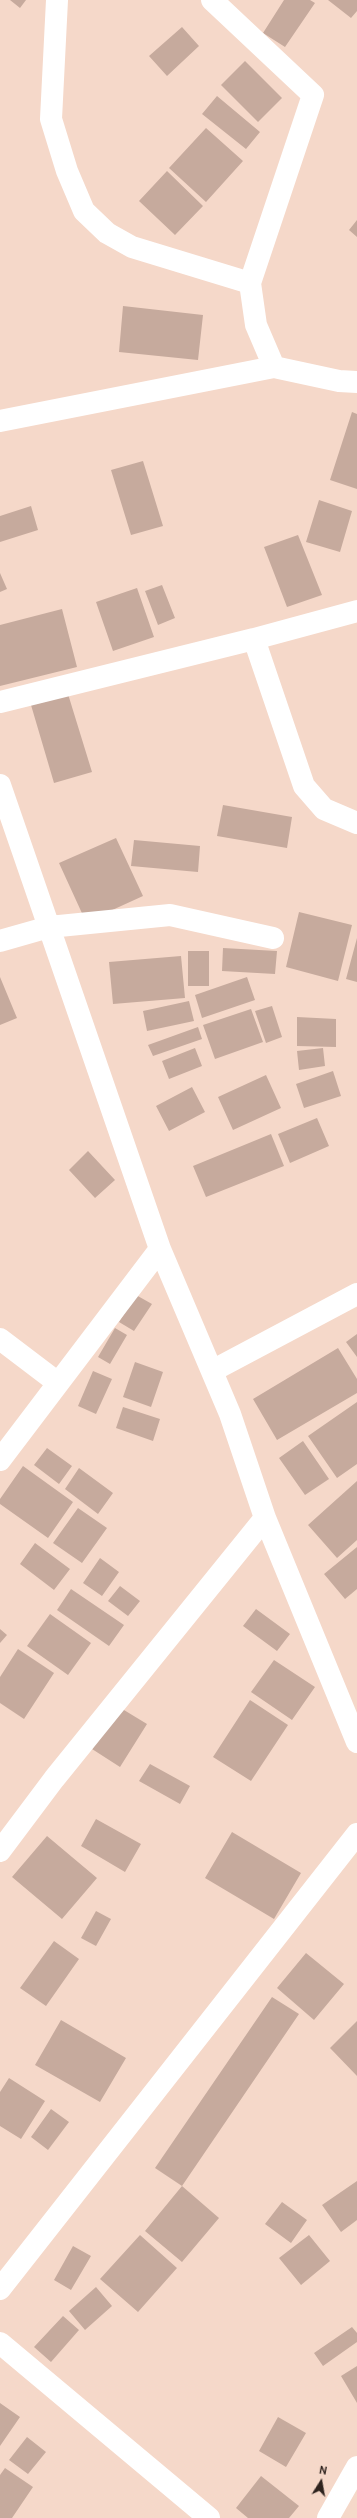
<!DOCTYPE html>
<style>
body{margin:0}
#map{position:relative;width:357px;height:2518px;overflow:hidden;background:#f5d8c9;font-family:Cabin,sans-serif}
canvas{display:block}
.north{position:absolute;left:301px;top:2462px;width:40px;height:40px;-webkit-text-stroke:3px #f5d8c9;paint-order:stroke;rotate:11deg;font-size:11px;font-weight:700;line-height:16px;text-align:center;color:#2e231e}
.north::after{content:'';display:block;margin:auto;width:14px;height:18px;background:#2e231e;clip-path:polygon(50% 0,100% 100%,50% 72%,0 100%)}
</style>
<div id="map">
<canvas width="357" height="2518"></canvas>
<div class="north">N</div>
</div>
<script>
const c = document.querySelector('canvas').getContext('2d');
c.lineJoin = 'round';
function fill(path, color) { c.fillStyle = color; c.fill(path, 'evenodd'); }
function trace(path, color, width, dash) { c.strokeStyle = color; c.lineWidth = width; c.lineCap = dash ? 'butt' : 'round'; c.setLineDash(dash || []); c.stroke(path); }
fill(new Path2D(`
 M 10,0 L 26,0 L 20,8 Z
 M 284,0 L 310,0 L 315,3 L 285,47 L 263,33 Z
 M 328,0 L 357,0 L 357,11 L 351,18 Z
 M 182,27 L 199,46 L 167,76 L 149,56 Z
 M 245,61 L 282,98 L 258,122 L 221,85 Z
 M 217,96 L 260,132 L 246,149 L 202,114 Z
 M 206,128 L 243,161 L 206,202 L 169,168 Z
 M 167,171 L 203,206 L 175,235 L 139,201 Z
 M 357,220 L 357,237 L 349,230 Z
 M 123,306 L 203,315 L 198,360 L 119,352 Z
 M 352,412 L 357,414 L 357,489 L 330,480 Z
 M 143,461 L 163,526 L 131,535 L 111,470 Z
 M 319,500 L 352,511 L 340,552 L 306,542 Z
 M 31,506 L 38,530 L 0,542 L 0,516 Z
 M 298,535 L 322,595 L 287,607 L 264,547 Z
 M 0,573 L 7,589 L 0,592 Z
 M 162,585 L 175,618 L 158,625 L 145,591 Z
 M 137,588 L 154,637 L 113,651 L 96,602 Z
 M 62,609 L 77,667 L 0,686 L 0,625 Z
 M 68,694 L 92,772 L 54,783 L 31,705 Z
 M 223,805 L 292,817 L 287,848 L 217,836 Z
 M 116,838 L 143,896 L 86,922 L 59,863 Z
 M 134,840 L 200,846 L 198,872 L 131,866 Z
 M 299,912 L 352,925 L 338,981 L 286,967 Z
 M 357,938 L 357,982 L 346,979 Z
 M 223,948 L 277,951 L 275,974 L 222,971 Z
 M 188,951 L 209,951 L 209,986 L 188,986 Z
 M 181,956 L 185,998 L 113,1004 L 109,962 Z
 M 0,977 L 17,1018 L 0,1025 Z
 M 247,977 L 255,1000 L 202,1018 L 195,995 Z
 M 189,1001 L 194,1021 L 147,1031 L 143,1011 Z
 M 272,1006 L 282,1037 L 266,1043 L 255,1011 Z
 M 251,1009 L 263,1042 L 215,1059 L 203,1025 Z
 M 297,1017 L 336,1019 L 336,1047 L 297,1046 Z
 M 198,1027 L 202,1039 L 153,1056 L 148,1045 Z
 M 195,1048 L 202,1066 L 169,1079 L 162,1061 Z
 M 323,1048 L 325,1066 L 299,1070 L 297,1051 Z
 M 333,1071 L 341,1096 L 304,1108 L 296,1084 Z
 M 266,1075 L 281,1108 L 233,1130 L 218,1097 Z
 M 192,1087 L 205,1112 L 169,1131 L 156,1106 Z
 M 317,1118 L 329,1146 L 290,1163 L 278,1134 Z
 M 271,1134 L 284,1166 L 206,1197 L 193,1166 Z
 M 88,1151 L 115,1180 L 95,1198 L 69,1170 Z
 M 136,1295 L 152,1304 L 134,1331 L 119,1322 Z
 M 115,1328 L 127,1335 L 110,1364 L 98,1357 Z
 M 357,1334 L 357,1357 L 346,1342 Z
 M 338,1348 L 357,1379 L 357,1393 L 277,1440 L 253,1399 Z
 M 135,1362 L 163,1372 L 151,1407 L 123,1397 Z
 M 93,1371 L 112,1379 L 96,1414 L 78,1406 Z
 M 357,1402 L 357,1464 L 337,1478 L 308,1436 Z
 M 123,1407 L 160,1419 L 153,1441 L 116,1428 Z
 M 303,1441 L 329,1479 L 305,1495 L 279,1458 Z
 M 47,1448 L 72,1466 L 59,1484 L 34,1465 Z
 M 23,1466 L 73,1502 L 48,1538 L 0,1504 L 0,1499 Z
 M 79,1468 L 113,1493 L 98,1514 L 65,1489 Z
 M 357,1481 L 357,1540 L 337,1558 L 308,1525 Z
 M 78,1508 L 107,1528 L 82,1563 L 53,1543 Z
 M 35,1543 L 70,1569 L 54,1590 L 20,1564 Z
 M 357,1547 L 357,1589 L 345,1599 L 324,1574 Z
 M 100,1558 L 119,1572 L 102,1596 L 83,1583 Z
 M 120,1586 L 140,1601 L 128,1616 L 108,1601 Z
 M 71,1589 L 124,1625 L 109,1646 L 57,1610 Z
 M 256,1609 L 290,1634 L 277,1651 L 243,1626 Z
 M 50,1614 L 91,1643 L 68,1675 L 27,1646 Z
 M 0,1629 L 7,1635 L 0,1643 Z
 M 18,1649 L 54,1673 L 24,1719 L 0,1703 L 0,1677 Z
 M 274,1660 L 315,1687 L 292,1720 L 251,1692 Z
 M 250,1700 L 288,1725 L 251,1781 L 213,1757 Z
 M 119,1707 L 147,1724 L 120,1767 L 92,1749 Z
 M 150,1764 L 190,1786 L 180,1804 L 139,1781 Z
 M 96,1819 L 141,1844 L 125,1872 L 81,1846 Z
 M 232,1832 L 301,1873 L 274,1919 L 205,1878 Z
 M 47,1836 L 97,1878 L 62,1919 L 12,1877 Z
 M 96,1911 L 111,1919 L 96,1946 L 81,1938 Z
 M 54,1941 L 79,1959 L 46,2006 L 20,1988 Z
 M 306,1953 L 344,1984 L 314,2020 L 277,1988 Z
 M 272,1997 L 299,2014 L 182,2186 L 155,2168 Z
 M 61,2020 L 126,2058 L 100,2102 L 35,2065 Z
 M 357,2021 L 357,2076 L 330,2048 Z
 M 9,2078 L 45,2101 L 21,2139 L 0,2126 L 0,2092 Z
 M 51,2109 L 69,2122 L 48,2150 L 31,2137 Z
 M 357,2181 L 357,2220 L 341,2232 L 322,2205 Z
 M 182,2186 L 219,2218 L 182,2262 L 145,2231 Z
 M 282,2202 L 307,2220 L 291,2243 L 265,2224 Z
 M 140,2235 L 177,2268 L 138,2312 L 100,2279 Z
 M 309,2235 L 330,2261 L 301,2285 L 279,2258 Z
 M 73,2246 L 91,2256 L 71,2290 L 54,2280 Z
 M 96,2287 L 112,2306 L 85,2330 L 69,2311 Z
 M 63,2316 L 79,2330 L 51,2362 L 34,2347 Z
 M 352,2327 L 357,2333 L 357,2342 L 323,2366 L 314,2353 Z
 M 357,2366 L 357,2403 L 341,2376 Z
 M 0,2403 L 20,2417 L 0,2446 Z
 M 278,2417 L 306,2433 L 286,2467 L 259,2451 Z
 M 27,2437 L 46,2452 L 28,2474 L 9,2460 Z
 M 5,2468 L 33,2487 L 12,2518 L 0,2518 L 0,2475 Z
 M 261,2476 L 299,2506 L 289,2518 L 248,2518 L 236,2508 Z`), '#c6aa9d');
trace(new Path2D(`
 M 57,0 L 51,119 L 67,171 L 84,211 L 107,233 L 132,247 L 250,283
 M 212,0 L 313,95 L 250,283 L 256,325 L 274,367
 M 0,421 L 274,367 L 339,381 L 357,382
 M 254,639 L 304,786 L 324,809 L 357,823
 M 0,702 L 254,639 L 357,611
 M 0,785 L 160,1249 L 230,1414 L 265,1518 L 357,1742
 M 0,941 L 49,927 L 170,915 L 273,938
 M 0,1339 L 58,1383
 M 212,1371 L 357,1294
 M 0,1460 L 160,1249
 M 0,1851 L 54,1779 L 265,1518
 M 0,2289 L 357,1834
 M 0,2343 L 209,2518
 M 328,2518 L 357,2467`), '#fff', 22);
</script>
